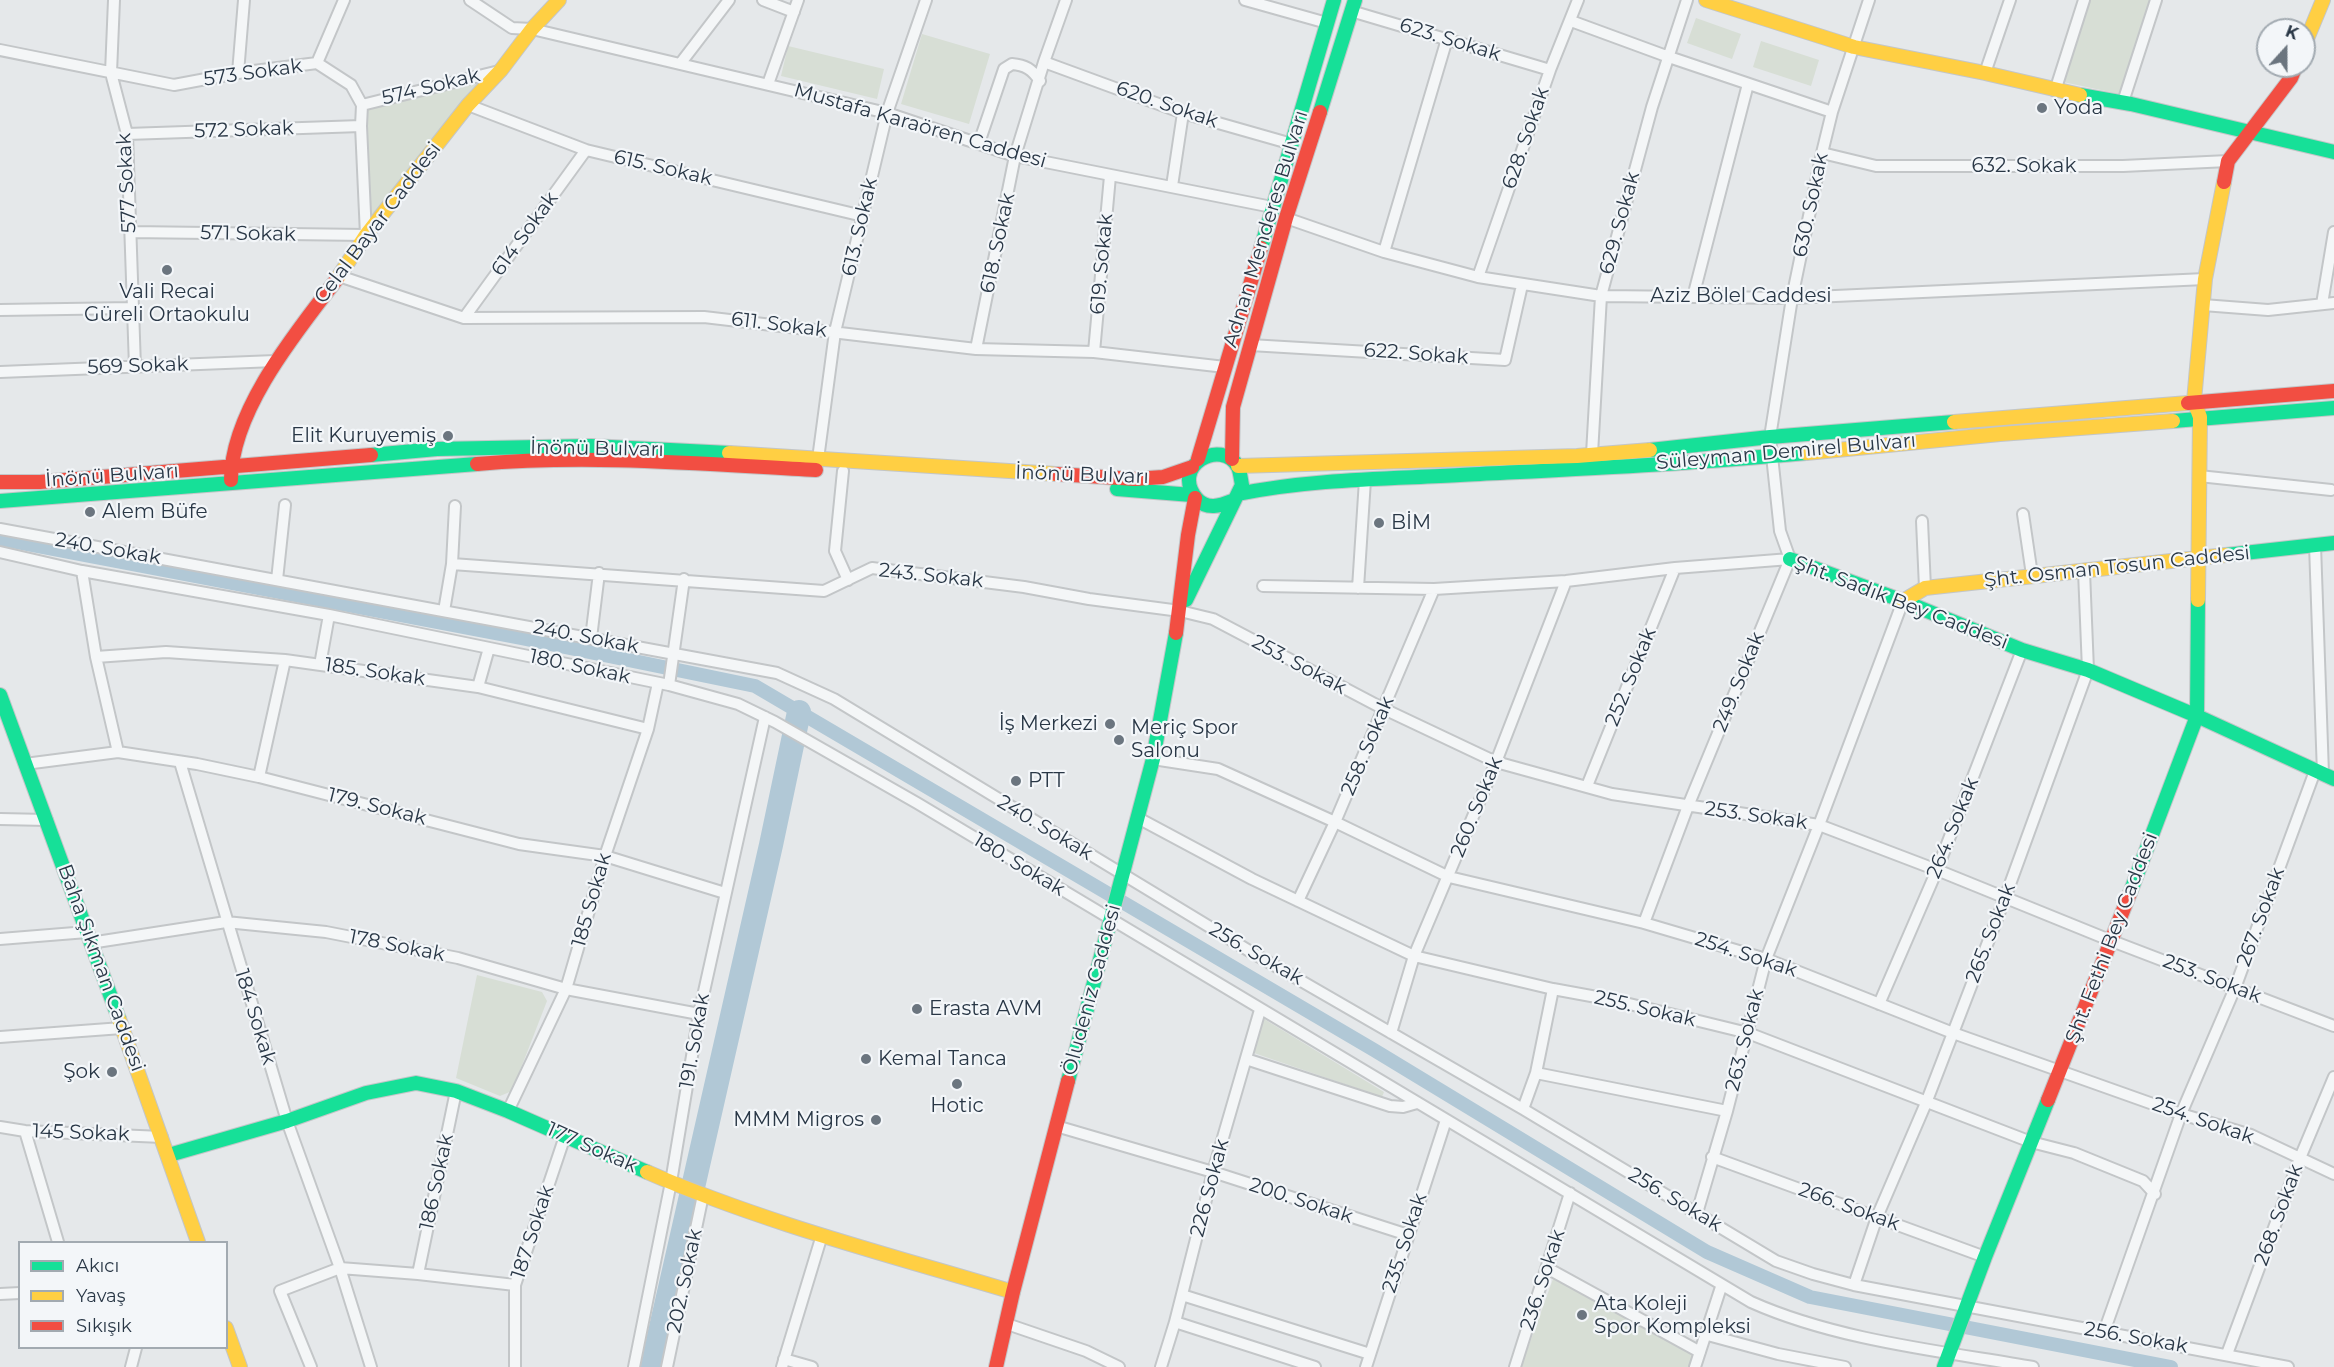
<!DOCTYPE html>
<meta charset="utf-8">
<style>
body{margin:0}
#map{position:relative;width:2334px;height:1367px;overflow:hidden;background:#e5e8ea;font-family:Montserrat,sans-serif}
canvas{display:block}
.legend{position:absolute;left:18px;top:1241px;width:210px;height:108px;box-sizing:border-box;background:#f3f6f9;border:2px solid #a2aab1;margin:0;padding:8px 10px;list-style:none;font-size:18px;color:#293746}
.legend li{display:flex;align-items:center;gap:12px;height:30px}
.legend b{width:30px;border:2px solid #a2aab1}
.north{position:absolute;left:2256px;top:18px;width:60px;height:60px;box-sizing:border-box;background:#f3f6f9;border:2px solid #a2aab1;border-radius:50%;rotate:21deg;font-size:16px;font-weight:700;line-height:24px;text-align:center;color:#293746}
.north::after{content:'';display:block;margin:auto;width:21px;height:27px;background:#6b757f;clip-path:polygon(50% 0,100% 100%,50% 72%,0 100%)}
</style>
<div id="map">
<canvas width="2334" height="1367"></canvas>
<ul class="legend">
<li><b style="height:8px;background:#16e098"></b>Akıcı</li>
<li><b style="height:8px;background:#ffcf43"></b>Yavaş</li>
<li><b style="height:8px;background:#f24e42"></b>Sıkışık</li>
</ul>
<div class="north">K</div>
</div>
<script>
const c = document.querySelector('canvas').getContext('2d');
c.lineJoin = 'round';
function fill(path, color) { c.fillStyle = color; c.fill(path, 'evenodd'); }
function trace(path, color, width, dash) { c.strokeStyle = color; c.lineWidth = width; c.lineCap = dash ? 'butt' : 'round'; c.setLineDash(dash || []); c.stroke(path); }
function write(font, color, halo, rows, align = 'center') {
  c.font = font + ' Montserrat,sans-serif'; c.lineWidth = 4.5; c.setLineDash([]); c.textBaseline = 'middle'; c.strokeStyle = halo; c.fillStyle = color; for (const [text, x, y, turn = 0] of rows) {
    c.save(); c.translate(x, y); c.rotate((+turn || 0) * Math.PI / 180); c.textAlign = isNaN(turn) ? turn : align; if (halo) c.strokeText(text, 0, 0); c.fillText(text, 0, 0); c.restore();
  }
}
fill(new Path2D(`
 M 2090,0 L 2150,0 L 2120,94 L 2063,82 Z
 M 1696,18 L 1741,34 L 1732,59 L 1687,43 Z
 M 922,34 L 990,54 L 969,124 L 901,104 Z
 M 1761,41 L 1819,60 L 1811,86 L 1753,67 Z
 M 788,46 L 884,69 L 877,99 L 781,76 Z
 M 501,70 L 366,235 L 362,105 Z
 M 477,975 L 542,992 L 547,1001 L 512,1091 L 500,1096 L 456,1078 Z
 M 1264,1019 L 1384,1092 L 1382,1097 L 1254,1053 Z
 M 1553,1279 L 1695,1352 L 1691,1367 L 1521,1367 Z`), '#d7ded5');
trace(new Path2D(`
 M 0,539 L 522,638 L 755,686 L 1374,1050 L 1707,1252 L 1810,1297 L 2171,1367`), '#b1c8d6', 14);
trace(new Path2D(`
 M 652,1367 L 771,845 L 799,712`), '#b1c8d6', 24);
const street = new Path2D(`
 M 114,0 L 111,73 L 127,134 L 135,367
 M 470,0 L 512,28 L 532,29 L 887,113 L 1015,156 L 1272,207
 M 763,0 L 794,12
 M 1245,0 L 1327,23
 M 1351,11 L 1550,70
 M 1571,21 L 1669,57 L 1832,112
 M 0,50 L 174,85 L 238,73 L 317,63 L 351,85 L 362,105 L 361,126 L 366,235 L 130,232
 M 1044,62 L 1183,113 L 1292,144
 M 317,63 L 344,0
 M 680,64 L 729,0
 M 238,73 L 244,0
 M 1985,73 L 2010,0
 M 768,84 L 798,0
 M 2055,91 L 2084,0
 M 2123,102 L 2156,0
 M 362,105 L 499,71
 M 468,105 L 586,150 L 863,216
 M 127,134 L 361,126
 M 979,143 L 1004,69 L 1012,64 C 1025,65 1032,69 1040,81
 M 1822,153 L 1876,166 L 2123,166 L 2228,161
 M 1172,186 L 1183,113
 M 1286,218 L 1384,252 L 1478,277 L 1601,296 L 1792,298 L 2205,279
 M 1384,252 L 1447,39
 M 339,276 L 464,318 L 704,317 L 976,349 L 1094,352 L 1225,367
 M 1478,277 L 1550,70 L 1578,0
 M 1693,297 L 1748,84
 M 2322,304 L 2334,232
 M 2203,305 L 2268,310 L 2334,303
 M 0,310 L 132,308
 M 464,318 L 586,150
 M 1250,345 L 1505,360 L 1522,285
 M 976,349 L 1015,156 L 1044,62 L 1066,0
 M 1094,352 L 1110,176
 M 0,372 L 275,361
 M 1592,454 L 1601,296 L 1652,107 L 1687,0
 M 818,459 L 835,332 L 887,113 L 926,0
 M 843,471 L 835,551 L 848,580
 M 2199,476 L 2331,490
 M 2023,514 L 2032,575
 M 1922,521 L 1925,588
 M 0,529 L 777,673 L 834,699 L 1251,952 L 1523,1109 L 1776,1261 L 1813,1274 L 1854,1285 L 2288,1367
 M 2315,545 L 2323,774
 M 0,552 L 82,571 L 329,615 L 669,685 L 738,704 L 775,722 L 917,803 L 1751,1302 C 1836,1340 1940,1351 2033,1367
 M 1790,559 L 1780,531 L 1770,437 L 1792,298 L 1822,153 L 1832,112 L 1869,0
 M 452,564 L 824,591 L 872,568 L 1024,587 L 1089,599 L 1180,611 L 1213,619 L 1384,709 L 1496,762 L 1612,794 L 1819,825 L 1937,870 L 2112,941 L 2334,1026
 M 82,571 L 96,657 L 118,752
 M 277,580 L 285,505
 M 1263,586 L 1434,589 L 1566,581 L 1675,568 L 1790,559
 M 1358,588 L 1365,480
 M 444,611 L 452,564 L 455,506
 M 591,638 L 599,573
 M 96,657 L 166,652 L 285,660 L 478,687 L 648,729
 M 320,665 L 329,615
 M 669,685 L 684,579
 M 478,687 L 489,648
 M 1153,759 L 1218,769 L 1335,822 L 1449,877 L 1644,923 L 1766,959 L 1953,1033 L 2181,1114 L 2251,1135 L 2334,1174
 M 180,762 L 287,1121 L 340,1268 L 371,1367
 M 25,764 L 118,752 L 197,764 L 259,777 L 519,844 L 605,856 L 725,893
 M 259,777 L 285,660
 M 1587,786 L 1675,568
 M 1138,818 L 1252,879 L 1414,956 L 1553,989 L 1613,1000 L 1748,1033 L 2031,1142 L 2074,1153 L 2143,1181 L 2155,1194
 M 0,819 L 47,820
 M 1298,901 L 1335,822 L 1434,589
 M 1644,923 L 1688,806 L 1790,559
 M 0,939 L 87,932
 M 90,943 L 226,922 L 326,932 L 458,958 L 566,989 L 699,1014
 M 1879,1004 L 1937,870 L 2022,650
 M 1391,1033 L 1414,956 L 1496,762 L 1566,581
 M 0,1037 L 122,1028
 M 1246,1059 L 1390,1106 L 1403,1107 L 1417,1103
 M 1536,1073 L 1727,1111
 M 1523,1109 L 1536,1073 L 1553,989
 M 508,1111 L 566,989 L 605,856 L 648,729 L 658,683
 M 1056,1126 L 1213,1172 L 1408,1235
 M 0,1127 L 25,1131 L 162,1137
 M 25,1131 L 58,1242
 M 1712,1157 L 1985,1257
 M 1697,1213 L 1727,1111 L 1766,959 L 1819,825 L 1903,601
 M 1547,1268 L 1700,1352
 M 418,1274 L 456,1091
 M 1854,1285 L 1877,1217 L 1926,1103 L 2005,898 L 2088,670 L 2084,571
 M 0,1294 L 20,1293
 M 1182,1295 L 1370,1354
 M 1175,1322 L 1315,1367
 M 1007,1324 L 1086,1351 L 1119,1367
 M 2104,1332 L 2181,1114 L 2235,988 L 2315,771
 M 1704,1334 L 1778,1354 L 1845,1367
 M 2227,1354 L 2300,1158 L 2334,1077
 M 784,1359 L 812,1367
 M 131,1367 L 136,1348
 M 311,1367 L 280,1291 L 340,1268 L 418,1274 L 515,1285
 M 515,1367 L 515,1285 L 565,1136
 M 634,1367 L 671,1182 L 699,1014 L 765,717
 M 667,1367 L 703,1195
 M 782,1367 L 822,1235
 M 1161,1367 L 1175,1322 L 1213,1172 L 1260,1010
 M 1366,1367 L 1446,1120
 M 1515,1367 L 1570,1193
 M 1695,1367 L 1721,1287`);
const fast = new Path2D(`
 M 2080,95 L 2131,104 L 2334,152
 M 1320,112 L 1355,0
 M 1261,248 L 1334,0
 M 2173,421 L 2334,408
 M 1650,450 L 1770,437 L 1954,422
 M 371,455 L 437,449 L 591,446 L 729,453
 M 1117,489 L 1192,495
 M 1238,494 C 1311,479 1387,479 1460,475 C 1576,469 1691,464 1806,453
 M 0,501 L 477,464
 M 2226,555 L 2334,543
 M 1790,559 L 1903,601 L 2022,650 L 2088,670 L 2197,716 L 2334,779
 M 1186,600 L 1242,485 C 1241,480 1240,471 1238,467 C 1222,437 1169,466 1197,499 C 1207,510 1220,506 1232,501
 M 0,695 L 119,1019
 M 2130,893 L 2197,716 L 2198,600
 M 1068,1081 L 1153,759 L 1176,633
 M 169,1155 L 287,1121 L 366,1093 L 416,1083 L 456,1091 L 508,1111 L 647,1172
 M 1944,1367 L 1985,1257 L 2048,1100`);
const slow = new Path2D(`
 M 1706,0 L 1854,47 L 1985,73 L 2080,95
 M 2304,46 L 2323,0
 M 337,279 L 366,235 L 468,105 L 501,70 L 532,29 L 559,0
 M 1954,422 L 2188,403
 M 729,453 L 1056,474
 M 1806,453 L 2000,434 L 2173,421
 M 1238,466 L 1577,456 L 1650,450
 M 2198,600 L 2200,417 L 2194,401 L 2205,279 L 2224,182
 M 1903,601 L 1925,588 L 2226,555
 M 119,1019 L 198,1242
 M 647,1172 C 764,1223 890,1255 1013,1292
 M 226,1328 L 240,1367`);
const jam = new Path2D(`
 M 2224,182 L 2228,161 L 2291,78 L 2296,66
 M 2188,403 L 2334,391
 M 1198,459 L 1261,248
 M 1232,459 L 1233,407 L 1286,218 L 1320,112
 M 477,464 C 590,454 703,464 816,470
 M 1056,474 L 1135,479 L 1163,477 L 1192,467
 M 231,480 C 231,411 297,331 337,279
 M 0,482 L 40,482 L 371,455
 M 1176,633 L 1188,535 L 1195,498
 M 2048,1100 L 2130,893
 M 996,1367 L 1013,1292 L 1068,1081`);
trace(street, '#c3c6c8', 14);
trace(fast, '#c3c6c8', 16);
trace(slow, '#c3c6c8', 16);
trace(jam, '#c3c6c8', 16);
trace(street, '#f4f6f7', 10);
trace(fast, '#16e098', 14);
trace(slow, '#ffcf43', 14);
trace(jam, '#f24e42', 14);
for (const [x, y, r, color] of [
 [2042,108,6,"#6b757f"],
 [167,270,6,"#6b757f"],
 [448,436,6,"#6b757f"],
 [90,512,6,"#6b757f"],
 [1379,523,6,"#6b757f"],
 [1110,724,6,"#6b757f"],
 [1119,740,6,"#6b757f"],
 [1016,781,6,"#6b757f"],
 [917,1009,6,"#6b757f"],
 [866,1059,6,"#6b757f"],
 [112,1072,6,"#6b757f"],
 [957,1084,6,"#6b757f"],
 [876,1120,6,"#6b757f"],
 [1582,1315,6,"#6b757f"]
]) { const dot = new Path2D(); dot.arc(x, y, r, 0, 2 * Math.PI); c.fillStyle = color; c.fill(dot); trace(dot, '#f3f6f9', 2); }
write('20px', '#293746', '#f3f6f9', [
 ["623. Sokak",1450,40,17],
 ["573 Sokak",253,73,-8],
 ["574 Sokak",431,87,-14],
 ["620. Sokak",1167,105,19],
 ["Mustafa Karaören Caddesi",920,126,16],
 ["572 Sokak",244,130,-2],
 ["628. Sokak",1526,138,-71],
 ["632. Sokak",2024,166],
 ["615. Sokak",663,168,13],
 ["577 Sokak",127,183,-93],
 ["630. Sokak",1811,205,-78],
 ["Celal Bayar Caddesi",378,223,-53],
 ["629. Sokak",1620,223,-75],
 ["613. Sokak",860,227,-77],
 ["Adnan Menderes Bulvarı",1266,229,-73],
 ["571 Sokak",248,234,1],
 ["614 Sokak",525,234,-54],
 ["618. Sokak",998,243,-78],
 ["619. Sokak",1102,264,-85],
 ["Aziz Bölel Caddesi",1741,296],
 ["611. Sokak",779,325,7],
 ["622. Sokak",1416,354,4],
 ["569 Sokak",138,366,-2],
 ["İnönü Bulvarı",597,449,1],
 ["Süleyman Demirel Bulvarı",1786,452,-5],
 ["İnönü Bulvarı",1082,475,2],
 ["İnönü Bulvarı",112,476,-4],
 ["240. Sokak",108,549,10],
 ["Şht. Osman Tosun Caddesi",2117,567,-6],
 ["243. Sokak",931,576,6],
 ["Şht. Sadık Bey Caddesi",1901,603,21],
 ["240. Sokak",586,637,11],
 ["253. Sokak",1299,665,28],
 ["180. Sokak",580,667,12],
 ["185. Sokak",375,672,8],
 ["252. Sokak",1631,677,-68],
 ["249. Sokak",1739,682,-68],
 ["258. Sokak",1368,746,-67],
 ["179. Sokak",377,807,14],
 ["260. Sokak",1477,807,-68],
 ["253. Sokak",1756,816,8],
 ["240. Sokak",1045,828,31],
 ["264. Sokak",1953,828,-68],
 ["180. Sokak",1019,865,31],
 ["185 Sokak",592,900,-74],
 ["267. Sokak",2261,917,-70],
 ["265. Sokak",1991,933,-69],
 ["Şht. Fethi Bey Caddesi",2112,938,-69],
 ["178 Sokak",397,946,11],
 ["256. Sokak",1256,954,30],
 ["254. Sokak",1746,955,18],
 ["Baha Şıkman Caddesi",101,968,70],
 ["253. Sokak",2212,979,21],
 ["Öludeniz Caddesi",1092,990,-75],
 ["255. Sokak",1645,1009,13],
 ["184 Sokak",255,1017,73],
 ["263. Sokak",1745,1040,-76],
 ["191. Sokak",695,1041,-80],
 ["254. Sokak",2203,1121,19],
 ["145 Sokak",81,1133,2],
 ["177 Sokak",592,1148,24],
 ["186 Sokak",437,1182,-78],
 ["226 Sokak",1210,1188,-75],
 ["256. Sokak",1675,1200,31],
 ["200. Sokak",1301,1201,18],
 ["266. Sokak",1849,1207,20],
 ["268. Sokak",2279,1215,-70],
 ["187 Sokak",533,1232,-72],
 ["235. Sokak",1405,1243,-72],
 ["236. Sokak",1543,1280,-72],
 ["202. Sokak",685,1281,-78],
 ["256. Sokak",2136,1338,10]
]);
write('20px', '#293746', '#f3f6f9', [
 ["Yoda",2054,108],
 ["Vali Recai",167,292,"center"],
 ["Güreli Ortaokulu",167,315,"center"],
 ["Elit Kuruyemiş",436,436,"right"],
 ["Alem Büfe",102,512],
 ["BİM",1391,523],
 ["İş Merkezi",1098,724,"right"],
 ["Meriç Spor",1131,728],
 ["Salonu",1131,751],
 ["PTT",1028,781],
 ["Erasta AVM",929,1009],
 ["Kemal Tanca",878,1059],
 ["Şok",100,1072,"right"],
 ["Hotic",957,1106,"center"],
 ["MMM Migros",864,1120,"right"],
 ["Ata Koleji",1594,1304],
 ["Spor Kompleksi",1594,1327]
], 'left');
</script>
